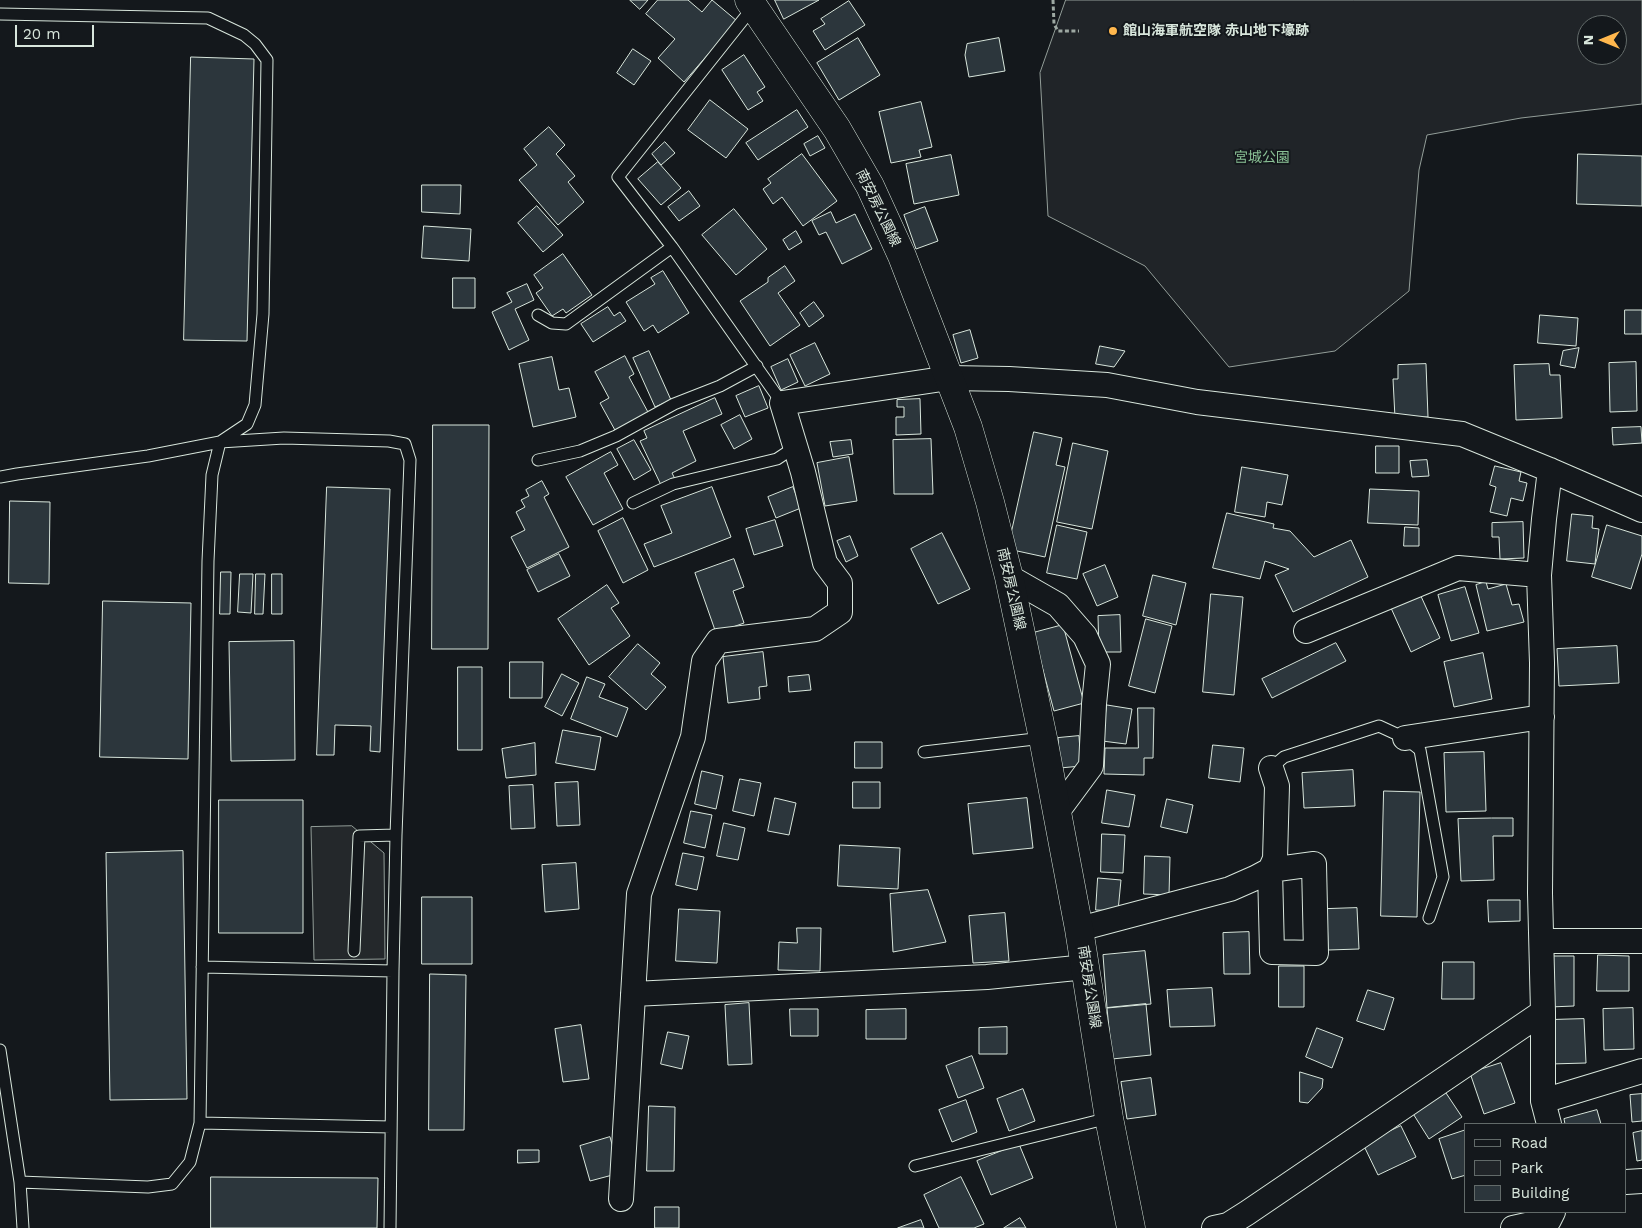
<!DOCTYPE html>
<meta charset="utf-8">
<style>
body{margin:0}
#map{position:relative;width:1642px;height:1228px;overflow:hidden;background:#14181c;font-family:"Work Sans",sans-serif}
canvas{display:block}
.legend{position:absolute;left:1464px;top:1123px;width:162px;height:90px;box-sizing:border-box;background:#14181c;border:1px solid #626a69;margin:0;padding:6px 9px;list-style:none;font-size:15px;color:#d8e6dc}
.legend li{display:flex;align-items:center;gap:10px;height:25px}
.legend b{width:25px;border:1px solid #626a69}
.north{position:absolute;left:1577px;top:15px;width:50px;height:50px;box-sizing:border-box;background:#14181c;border:1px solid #626a69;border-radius:50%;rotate:270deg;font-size:14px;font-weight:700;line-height:20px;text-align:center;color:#d8e6dc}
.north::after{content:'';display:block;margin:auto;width:18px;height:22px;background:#ffb74d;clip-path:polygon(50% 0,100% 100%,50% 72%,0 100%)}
.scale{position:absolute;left:15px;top:25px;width:79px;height:22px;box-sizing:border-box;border:2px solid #d8e6dc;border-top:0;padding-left:6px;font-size:15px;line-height:18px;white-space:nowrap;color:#d8e6dc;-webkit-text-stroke:4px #14181c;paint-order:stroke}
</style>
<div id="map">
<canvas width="1642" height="1228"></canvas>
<ul class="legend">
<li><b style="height:6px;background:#14181c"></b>Road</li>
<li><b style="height:14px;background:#202428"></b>Park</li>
<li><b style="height:14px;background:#2c363c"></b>Building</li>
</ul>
<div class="north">N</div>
<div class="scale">20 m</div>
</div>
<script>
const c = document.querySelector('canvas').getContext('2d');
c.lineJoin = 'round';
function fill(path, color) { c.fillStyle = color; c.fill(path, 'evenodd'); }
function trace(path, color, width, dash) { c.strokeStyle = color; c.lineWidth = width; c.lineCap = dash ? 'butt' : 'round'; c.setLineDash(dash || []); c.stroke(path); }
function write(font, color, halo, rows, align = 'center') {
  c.font = font + ' "Work Sans","Noto Sans JP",sans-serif'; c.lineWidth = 4; c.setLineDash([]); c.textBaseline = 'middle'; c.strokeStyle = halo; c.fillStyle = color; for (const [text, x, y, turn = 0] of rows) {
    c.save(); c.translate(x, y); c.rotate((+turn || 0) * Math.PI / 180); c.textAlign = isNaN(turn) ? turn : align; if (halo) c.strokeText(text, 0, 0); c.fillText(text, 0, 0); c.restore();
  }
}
const green = new Path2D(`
 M 1066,0 L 1642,0 L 1642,104 L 1521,118 L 1427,135 L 1419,170 L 1409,291 L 1335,351 L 1229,367 L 1145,266 L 1048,216 L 1040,73 ZM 1587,25 L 1617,25 L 1617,55 L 1587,55 Z`);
fill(green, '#202428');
trace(green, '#939e99', 1);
const parking = new Path2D(`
 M 352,826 L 384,853 L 385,959 L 314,960 L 311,827 Z`);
fill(parking, '#24282b');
trace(parking, '#939e99', 1);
const building = new Path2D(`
 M 630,0 L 648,0 L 640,9 Z
 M 658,0 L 688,0 L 702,12 L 712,0 L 737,21 L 684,82 L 658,58 L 675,39 L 646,14 Z
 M 775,0 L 819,0 L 784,19 Z
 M 849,1 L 865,25 L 825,50 L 813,31 L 825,24 L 821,19 Z
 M 858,38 L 880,75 L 839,100 L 817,63 Z
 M 999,38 L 1005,71 L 969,77 L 965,55 L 967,44 Z
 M 633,49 L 651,61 L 634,85 L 617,73 Z
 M 744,55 L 765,87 L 757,92 L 763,101 L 748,110 L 722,70 Z
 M 191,57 L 254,59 L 247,341 L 184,340 Z
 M 710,100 L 748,129 L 726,158 L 688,130 Z
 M 921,102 L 932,147 L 919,150 L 921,157 L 891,163 L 879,112 Z
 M 797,110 L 808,127 L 758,160 L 746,143 Z
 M 549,127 L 565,145 L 556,154 L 575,176 L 568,182 L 584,202 L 558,225 L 519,180 L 537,165 L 524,149 Z
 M 818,136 L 825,148 L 810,156 L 804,144 Z
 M 665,142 L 675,153 L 661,165 L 652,154 Z
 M 802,154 L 837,201 L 803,226 L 782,197 L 773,204 L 763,189 L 771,183 L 768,179 Z
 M 1578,154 L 1642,156 L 1642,206 L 1577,204 Z
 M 951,155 L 959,195 L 914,204 L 906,164 Z
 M 658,162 L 681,188 L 661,205 L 638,179 Z
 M 422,185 L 461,185 L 460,214 L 422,212 Z
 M 689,191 L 700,206 L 679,221 L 668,207 Z
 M 537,206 L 563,235 L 543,252 L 518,223 Z
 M 925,207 L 938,241 L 916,249 L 904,215 Z
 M 734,209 L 767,249 L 736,275 L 702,235 Z
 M 831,212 L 836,223 L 855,214 L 872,249 L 842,264 L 826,232 L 819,235 L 812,221 Z
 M 424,226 L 471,229 L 469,261 L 422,258 Z
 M 796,231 L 802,242 L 789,250 L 783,240 Z
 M 563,254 L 592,295 L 566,313 L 563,309 L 552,316 L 536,293 L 543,288 L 534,275 Z
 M 785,266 L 795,281 L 778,293 L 800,325 L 770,346 L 740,301 L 768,282 L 768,278 Z
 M 663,271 L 689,313 L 658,333 L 653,325 L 644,331 L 626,302 L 655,284 L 651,278 Z
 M 453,278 L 475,278 L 475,308 L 453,308 Z
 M 527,284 L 534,300 L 515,309 L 529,340 L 509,350 L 492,312 L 512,302 L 507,293 Z
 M 814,302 L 824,316 L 809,327 L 800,313 Z
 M 608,307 L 614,316 L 620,312 L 626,321 L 593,342 L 581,324 Z
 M 1625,310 L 1642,310 L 1642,334 L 1625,334 Z
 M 1540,315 L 1578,318 L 1576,346 L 1538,343 Z
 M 970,330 L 978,358 L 961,363 L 953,335 Z
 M 815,343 L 830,374 L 805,386 L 790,355 Z
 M 1100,346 L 1125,351 L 1114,367 L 1096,364 Z
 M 1579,348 L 1575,368 L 1560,365 L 1563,351 Z
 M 649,351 L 671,400 L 655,407 L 633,358 Z
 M 625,356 L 634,374 L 629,377 L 649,414 L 616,432 L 600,403 L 609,398 L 595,372 Z
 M 552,357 L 559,390 L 569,388 L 576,417 L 533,427 L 519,364 Z
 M 788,359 L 798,382 L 781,390 L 771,367 Z
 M 1636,362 L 1637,411 L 1610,412 L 1609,363 Z
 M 1426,364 L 1428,417 L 1395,418 L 1393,379 L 1398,379 L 1398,365 Z
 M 1549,364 L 1550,375 L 1560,375 L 1562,418 L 1516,420 L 1514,365 Z
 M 759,386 L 768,408 L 745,417 L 736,396 Z
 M 715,398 L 722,414 L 683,431 L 696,461 L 672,473 L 675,479 L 661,485 L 640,441 L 647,438 L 644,431 Z
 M 920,399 L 921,434 L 896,435 L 896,417 L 904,417 L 904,407 L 897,407 L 897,400 Z
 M 740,415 L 752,439 L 734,449 L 721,425 Z
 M 433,425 L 489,425 L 488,649 L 432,649 Z
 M 1641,427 L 1642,443 L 1613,445 L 1612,428 Z
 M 1034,432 L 1062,438 L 1056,465 L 1065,467 L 1045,557 L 1008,549 Z
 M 931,439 L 933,494 L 894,494 L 893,440 Z
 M 634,440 L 651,470 L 634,480 L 617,449 Z
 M 851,440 L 853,454 L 833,457 L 830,442 Z
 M 1073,443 L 1108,451 L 1092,529 L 1057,522 Z
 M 1376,446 L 1399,446 L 1399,473 L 1376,473 Z
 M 611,452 L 618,465 L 604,473 L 623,509 L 593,525 L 566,477 Z
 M 849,457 L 857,501 L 825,506 L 817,463 Z
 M 1427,460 L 1429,476 L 1412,477 L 1410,461 Z
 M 1495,466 L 1521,472 L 1519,481 L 1527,483 L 1523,501 L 1511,498 L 1507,516 L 1490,512 L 1496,487 L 1490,485 Z
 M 1242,467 L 1288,475 L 1282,505 L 1267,502 L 1265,517 L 1235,512 Z
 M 542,481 L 549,494 L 544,497 L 569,547 L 527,568 L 511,537 L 525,530 L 516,512 L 525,507 L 521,500 L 529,496 L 526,490 Z
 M 327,487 L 390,489 L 380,752 L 370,751 L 371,726 L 335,725 L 334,755 L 317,755 Z
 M 712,487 L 731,537 L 654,567 L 644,544 L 672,533 L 661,506 Z
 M 793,487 L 801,508 L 776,518 L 768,497 Z
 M 1370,489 L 1419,491 L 1418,525 L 1368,523 Z
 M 10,501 L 50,502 L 49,584 L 9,583 Z
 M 1227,513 L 1274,524 L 1273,528 L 1290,531 L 1314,557 L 1351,540 L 1368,577 L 1293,612 L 1275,575 L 1289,569 L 1265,561 L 1260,579 L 1213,568 Z
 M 1572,514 L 1593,516 L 1592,528 L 1599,529 L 1595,564 L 1567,561 Z
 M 623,518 L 648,570 L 623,583 L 598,531 Z
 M 775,520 L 783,546 L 754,555 L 746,529 Z
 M 1523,522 L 1524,558 L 1500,559 L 1499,537 L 1492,537 L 1492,523 Z
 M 1057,525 L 1087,532 L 1077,579 L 1047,573 Z
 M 1607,525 L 1642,536 L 1642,554 L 1631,589 L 1592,577 Z
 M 1405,527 L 1419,528 L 1419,546 L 1404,546 Z
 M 942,533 L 970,589 L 938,604 L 911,549 Z
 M 850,536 L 858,556 L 846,562 L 837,541 Z
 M 559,554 L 570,576 L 538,592 L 527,570 Z
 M 734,559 L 744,587 L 733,591 L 744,623 L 716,633 L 695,573 Z
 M 1105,565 L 1118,597 L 1097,606 L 1083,574 Z
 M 221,572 L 231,572 L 230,614 L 220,614 Z
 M 240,574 L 253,574 L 251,613 L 238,612 Z
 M 256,574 L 265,574 L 263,614 L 255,614 Z
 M 272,574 L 282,574 L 282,614 L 272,614 Z
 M 1153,575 L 1186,583 L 1176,625 L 1143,616 Z
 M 1486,582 L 1488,589 L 1506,584 L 1512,605 L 1519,604 L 1524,622 L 1487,631 L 1476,585 Z
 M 607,585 L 619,603 L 611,608 L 630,636 L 589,665 L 558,619 Z
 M 1465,587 L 1479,633 L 1451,641 L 1438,595 Z
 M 1211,594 L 1243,597 L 1234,695 L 1203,692 Z
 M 1420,594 L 1440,638 L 1411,652 L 1391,608 Z
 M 103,601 L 191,603 L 188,759 L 100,757 Z
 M 1120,615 L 1121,652 L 1099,652 L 1098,616 Z
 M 1146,619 L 1172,626 L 1155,693 L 1129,686 Z
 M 1063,625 L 1084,703 L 1054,711 L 1033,633 Z
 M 294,641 L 295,760 L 231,761 L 229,642 Z
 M 1336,643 L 1346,661 L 1272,698 L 1262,679 Z
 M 638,644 L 660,663 L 651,674 L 666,687 L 646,710 L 609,677 Z
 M 1617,646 L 1619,683 L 1559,686 L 1557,649 Z
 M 763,652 L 767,686 L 759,687 L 760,699 L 728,703 L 723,657 Z
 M 1483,653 L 1492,699 L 1454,707 L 1444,662 Z
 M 510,662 L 543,662 L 542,698 L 510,698 Z
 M 458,667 L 482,667 L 482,750 L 458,750 Z
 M 562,674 L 579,683 L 562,716 L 545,707 Z
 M 809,675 L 811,690 L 789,692 L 788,677 Z
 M 587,677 L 605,684 L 599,697 L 628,708 L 617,737 L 571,719 Z
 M 1107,705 L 1132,709 L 1126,744 L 1102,741 Z
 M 1138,708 L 1154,708 L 1153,758 L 1144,758 L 1144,775 L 1104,774 L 1105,748 L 1138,748 Z
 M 563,730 L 601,737 L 595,770 L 556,763 Z
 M 1079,736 L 1081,766 L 1060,768 L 1058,738 Z
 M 855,742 L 882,742 L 882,768 L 855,768 Z
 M 535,743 L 536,775 L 506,778 L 502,749 Z
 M 1213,745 L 1244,748 L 1240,782 L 1209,778 Z
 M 1484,752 L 1486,811 L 1446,812 L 1444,753 Z
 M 1353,770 L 1355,806 L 1304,808 L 1302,773 Z
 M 702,771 L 723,776 L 716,809 L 695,804 Z
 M 740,779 L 761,783 L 754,816 L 733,811 Z
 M 578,782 L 580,825 L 557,826 L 555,783 Z
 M 853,782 L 880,782 L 880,808 L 853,808 Z
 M 533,785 L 535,828 L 511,829 L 509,786 Z
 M 1107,790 L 1135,795 L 1129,827 L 1102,823 Z
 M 1384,791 L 1420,792 L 1417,917 L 1381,916 Z
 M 775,798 L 796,803 L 789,835 L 768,831 Z
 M 1027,798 L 1033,848 L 973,854 L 968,804 Z
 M 1167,799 L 1193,805 L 1187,833 L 1161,827 Z
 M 219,800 L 303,800 L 303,933 L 219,933 Z
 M 691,811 L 712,815 L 705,848 L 684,843 Z
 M 1492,818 L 1513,818 L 1513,836 L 1493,836 L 1494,880 L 1461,881 L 1458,819 Z
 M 724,823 L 745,828 L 738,860 L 717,856 Z
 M 1102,834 L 1125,835 L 1123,873 L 1101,872 Z
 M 840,845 L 900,848 L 898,889 L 838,886 Z
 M 183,851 L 187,1099 L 110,1100 L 106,853 Z
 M 683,853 L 704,857 L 697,890 L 676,885 Z
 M 1145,856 L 1170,857 L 1169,895 L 1144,894 Z
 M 576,863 L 579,909 L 545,912 L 542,865 Z
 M 1098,878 L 1121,880 L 1118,911 L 1096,910 Z
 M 928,890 L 946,942 L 893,952 L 890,894 Z
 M 422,897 L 472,897 L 472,964 L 422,964 Z
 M 1488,900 L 1520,900 L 1520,921 L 1489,922 Z
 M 1357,908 L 1359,949 L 1328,950 L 1327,909 Z
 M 679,909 L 720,911 L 717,963 L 676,961 Z
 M 1005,913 L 1009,961 L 973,963 L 969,916 Z
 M 797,928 L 821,928 L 820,971 L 778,970 L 779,942 L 797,943 Z
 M 1249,932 L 1250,974 L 1224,974 L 1223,933 Z
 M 1145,951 L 1151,1004 L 1107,1008 L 1103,955 Z
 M 1598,955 L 1629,956 L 1629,991 L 1597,991 Z
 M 1549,956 L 1574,956 L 1574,1006 L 1550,1007 Z
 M 1443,962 L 1474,962 L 1474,999 L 1442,999 Z
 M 1279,966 L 1304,966 L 1304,1007 L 1279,1007 Z
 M 430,974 L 466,975 L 464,1130 L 429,1130 Z
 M 1212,988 L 1215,1026 L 1170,1027 L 1167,990 Z
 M 1368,990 L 1394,998 L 1384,1030 L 1357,1021 Z
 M 749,1003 L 752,1064 L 728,1065 L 725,1005 Z
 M 1146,1004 L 1151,1055 L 1112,1059 L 1107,1008 Z
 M 1633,1008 L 1634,1049 L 1604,1050 L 1603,1009 Z
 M 790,1009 L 818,1009 L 818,1036 L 791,1036 Z
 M 906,1009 L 906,1039 L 866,1039 L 866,1010 Z
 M 1584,1019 L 1586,1063 L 1550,1064 L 1549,1020 Z
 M 581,1025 L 589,1079 L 563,1082 L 555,1029 Z
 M 1007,1027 L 1007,1054 L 979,1054 L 979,1028 Z
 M 1317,1028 L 1343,1038 L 1332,1068 L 1306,1057 Z
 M 668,1032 L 689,1036 L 682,1069 L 661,1064 Z
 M 972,1056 L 984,1088 L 958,1098 L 946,1066 Z
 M 1501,1063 L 1515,1103 L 1484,1114 L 1470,1073 Z
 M 1300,1072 L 1323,1079 L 1322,1088 L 1308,1103 L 1300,1102 Z
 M 1151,1078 L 1156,1115 L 1127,1119 L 1121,1082 Z
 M 1023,1089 L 1035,1121 L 1009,1131 L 997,1099 Z
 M 1444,1090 L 1462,1117 L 1429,1139 L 1412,1112 Z
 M 1642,1094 L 1642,1121 L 1632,1122 L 1630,1095 Z
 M 966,1100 L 977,1132 L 952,1142 L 939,1110 Z
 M 649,1106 L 675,1107 L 674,1171 L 647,1171 Z
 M 1597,1110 L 1601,1124 L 1565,1124 L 1564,1119 Z
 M 1401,1126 L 1416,1157 L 1378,1175 L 1363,1144 Z
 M 1466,1130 L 1466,1175 L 1452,1179 L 1439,1139 Z
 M 1642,1131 L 1642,1160 L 1637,1161 L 1633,1133 Z
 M 610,1137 L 620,1173 L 590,1181 L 580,1146 Z
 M 1019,1144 L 1033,1178 L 991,1195 L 977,1161 Z
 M 518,1150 L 539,1150 L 539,1162 L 518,1163 Z
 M 211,1177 L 378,1178 L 377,1228 L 211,1228 Z
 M 961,1177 L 984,1224 L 974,1228 L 939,1228 L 924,1195 Z
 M 655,1207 L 679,1207 L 679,1228 L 655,1228 Z
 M 1020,1218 L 1026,1228 L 1004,1228 Z
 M 921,1220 L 924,1228 L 898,1228 Z`);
fill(building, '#2c363c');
trace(building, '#d8e6dc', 1);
const lane = new Path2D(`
 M 754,6 L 618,177 L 672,247 L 782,403
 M 0,14 L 208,18 L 244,35 L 255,44 L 267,60 L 263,314 L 255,405 L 247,424 L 220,442 L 212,475 L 208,561 L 200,1123 L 190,1162 L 172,1184 L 148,1187 L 20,1182
 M 538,315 L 552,323 L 566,324 L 672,247
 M 538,460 L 580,451 L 616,436 L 674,404 L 720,386 L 757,366
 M 0,477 L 17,474 L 148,456 L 220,442 L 284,438 L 389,441 L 405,444 L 410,460 L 396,835 L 393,971 L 390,1228
 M 633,503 L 673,484 L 777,459 L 795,447
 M 924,752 L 1043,738
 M 1271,768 L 1284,757 L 1379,726 L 1405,738 L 1420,750 L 1443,877 L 1429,918
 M 354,951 L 359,836 L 396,835
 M 202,967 L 393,971
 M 0,1050 L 20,1182 L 23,1228
 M 200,1123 L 391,1127
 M 915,1166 L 1109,1118`);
const street = new Path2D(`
 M 1009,577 L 1058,605 L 1085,636 L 1098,664 L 1094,704 L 1091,766 L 1057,812
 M 1306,631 L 1458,568 L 1539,575
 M 1405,738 L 1542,717
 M 1079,929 L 1230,889 L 1255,878 L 1270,870 L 1314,864 L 1316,953 L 1272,952 L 1270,870 L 1275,859 L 1277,786 L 1271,768
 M 1542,941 L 1642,941
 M 633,994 L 987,977 L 1086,967
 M 1543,1101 L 1642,1071
 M 1549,1124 L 1543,1101 L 1543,1012 L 1540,893 L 1542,663 L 1539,575 L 1544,519 L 1550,470
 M 1626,1182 L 1642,1181
 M 621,1199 L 639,894 L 693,737 L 704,661 L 718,641 L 815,629 L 840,612 L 840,583 L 825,563 L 803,472 L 782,403 L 949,378 L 1009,379 L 1107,385 L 1197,402 L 1462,434 L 1550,470 L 1642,510
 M 1214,1228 L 1228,1225 L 1247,1213 L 1543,1012
 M 1513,1228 L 1549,1220 L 1553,1212`);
const secondary = new Path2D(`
 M 749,0 L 837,129 L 870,186 L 902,256 L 968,427 L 990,502 L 1009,577 L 1043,738 L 1079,929 L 1109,1118 L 1131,1228`);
trace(lane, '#d8e6dc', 13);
trace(street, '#d8e6dc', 26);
trace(secondary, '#d8e6dc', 29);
trace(new Path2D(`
 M 1053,0 L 1054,24 L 1058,31 L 1079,31`), '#9da8a2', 3, [4, 2.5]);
trace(lane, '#14181c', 11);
trace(street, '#14181c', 24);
trace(secondary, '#14181c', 28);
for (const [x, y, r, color] of [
 [1113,31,5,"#ffb74d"]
]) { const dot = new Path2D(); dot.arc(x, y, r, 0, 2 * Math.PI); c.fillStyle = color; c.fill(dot); trace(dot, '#14181c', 2); }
write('bold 14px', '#d8e6dc', '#14181c', [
 ["館山海軍航空隊 赤山地下壕跡",1123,31]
], 'left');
write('14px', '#8ac095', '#14181c', [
 ["宮城公園",1262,158]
]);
write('14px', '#d8e6dc', '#14181c', [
 ["南安房公園線",878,208,64],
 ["南安房公園線",1011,589,77],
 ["南安房公園線",1089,987,81]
]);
</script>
